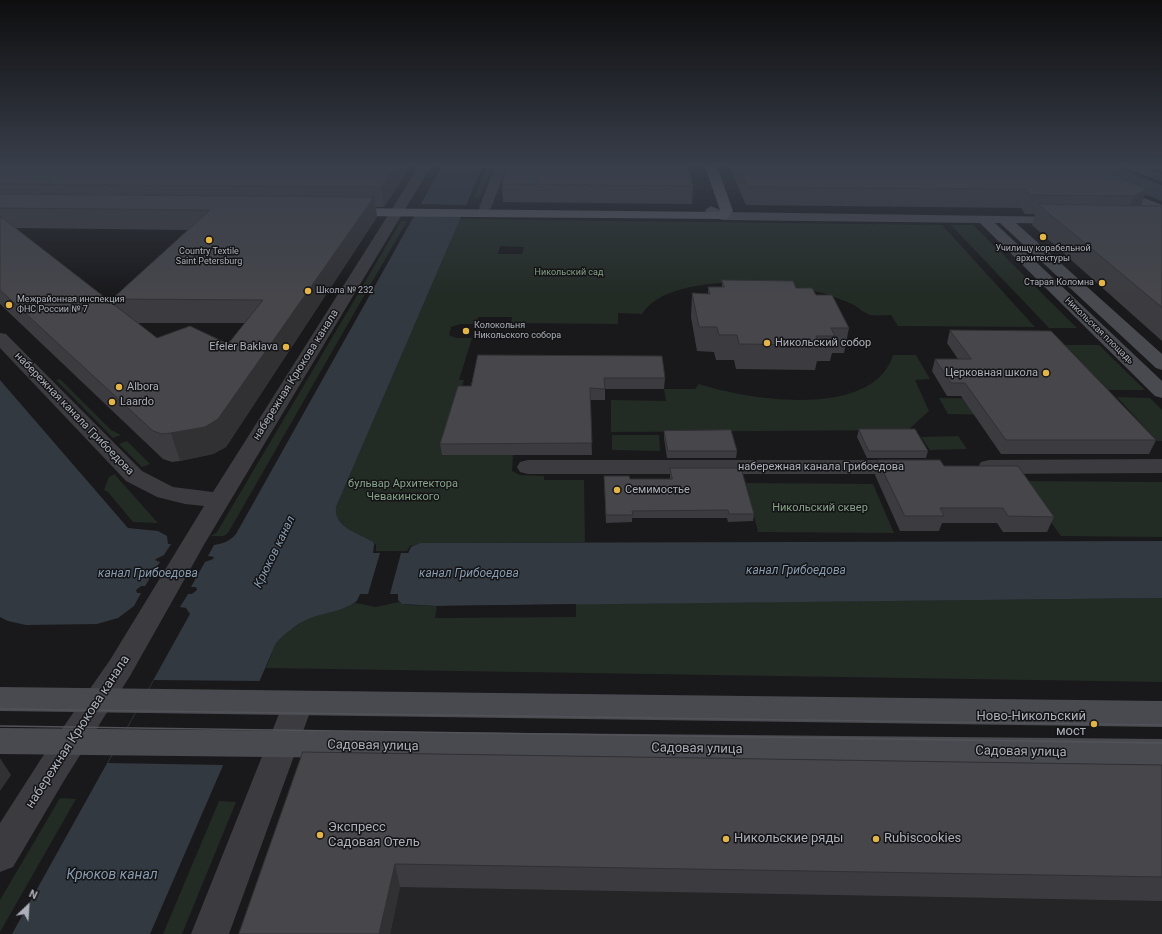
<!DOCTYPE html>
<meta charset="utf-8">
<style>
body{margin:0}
#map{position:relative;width:1162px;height:934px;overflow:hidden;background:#19191b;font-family:Roboto,sans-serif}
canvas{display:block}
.north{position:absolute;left:8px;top:886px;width:40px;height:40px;-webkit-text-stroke:3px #141416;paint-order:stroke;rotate:25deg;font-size:11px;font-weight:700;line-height:16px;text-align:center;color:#adb0ba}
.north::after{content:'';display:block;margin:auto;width:14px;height:18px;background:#adb0ba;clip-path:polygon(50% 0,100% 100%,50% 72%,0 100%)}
</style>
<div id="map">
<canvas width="1162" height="934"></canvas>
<div class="north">N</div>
</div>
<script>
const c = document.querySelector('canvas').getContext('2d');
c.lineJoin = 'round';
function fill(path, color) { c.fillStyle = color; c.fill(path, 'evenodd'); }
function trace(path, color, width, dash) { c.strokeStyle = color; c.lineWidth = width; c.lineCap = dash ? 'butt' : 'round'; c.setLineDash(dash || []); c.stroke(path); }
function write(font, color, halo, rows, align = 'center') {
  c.font = font + ' Roboto,sans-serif'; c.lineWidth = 3; c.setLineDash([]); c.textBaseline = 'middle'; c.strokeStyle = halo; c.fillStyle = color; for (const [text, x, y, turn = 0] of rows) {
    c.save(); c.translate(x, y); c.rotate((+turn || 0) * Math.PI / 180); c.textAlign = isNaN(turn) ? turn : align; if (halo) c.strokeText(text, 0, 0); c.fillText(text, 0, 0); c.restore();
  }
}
fill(new Path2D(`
 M 307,780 L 1162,787 L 1162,934 L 255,934 Z`), '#252528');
fill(new Path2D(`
 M 487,166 L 493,166 L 480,197 L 473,199 Z
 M 460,219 L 942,225 L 1035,327 L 898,326 L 891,315 C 884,315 876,316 870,315 C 864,313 859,308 854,305 C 841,299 827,294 814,291 C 774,280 667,273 642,314 L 618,313 L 618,324 L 511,323 L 512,317 L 478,317 L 476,324 L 460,324 L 451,327 L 449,335 L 456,338 L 472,338 L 459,380 L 464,380 L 443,451 L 513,455 L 512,471 L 520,475 L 544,476 L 544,480 L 584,480 L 585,542 L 420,543 L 415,545 L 408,553 L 373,553 L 370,540 C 356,534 334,525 336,507 ZM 500,246 L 524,247 L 522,254 L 498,254 Z
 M 401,221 L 407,221 L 228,533 L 224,536 L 211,536 L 217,532 Z
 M 951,225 L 973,225 L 1077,328 L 1049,328 Z
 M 1065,345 L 1099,345 L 1145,390 L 1108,390 Z
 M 893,355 L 916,355 L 930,379 L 915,380 L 929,411 L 908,430 L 611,432 L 611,400 L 666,401 L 664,389 L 695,389 L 699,384 C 748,400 873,420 893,355 Z
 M 60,379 L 111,430 L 121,435 L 113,438 L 56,380 Z
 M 1117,397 L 1150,398 L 1162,410 L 1162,441 L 1157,441 Z
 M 939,398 L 1026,399 L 1038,416 L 948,414 Z
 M 612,435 L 659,435 L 660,451 L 612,450 Z
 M 958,436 L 967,449 L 930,450 L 921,437 Z
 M 127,441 L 150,464 L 142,467 L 119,444 Z
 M 115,474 L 116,476 L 158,523 L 133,522 L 108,492 L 104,490 L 109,477 Z
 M 1021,481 L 1162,482 L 1162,537 L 1061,536 Z
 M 746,483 L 873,484 L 894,533 L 758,532 Z
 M 1162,598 L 1162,682 L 266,668 L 276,643 L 290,630 L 306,619 L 327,611 L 345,608 L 356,603 L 376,607 L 398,602 L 408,605 L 437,606 L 435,618 L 576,617 L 576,604 Z
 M 60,798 L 76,799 L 0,932 L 0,900 Z
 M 219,801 L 236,802 L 182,934 L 163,934 Z`), '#232b25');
fill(new Path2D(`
 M 442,166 L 483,166 L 336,507 C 334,528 359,533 373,542 L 375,548 L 373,553 L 408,553 L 411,547 L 420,543 L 1162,541 L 1162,598 L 437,606 L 402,604 L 397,599 L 397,594 L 361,595 C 355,611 321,612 306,620 C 294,626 285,634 276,643 L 150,934 L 12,934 L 190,614 L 186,608 L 180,607 L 134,606 L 118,618 L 97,624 L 26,625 L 8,621 L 0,617 L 0,380 L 128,528 L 158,531 L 167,536 L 168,544 C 188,544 222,552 236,534 Z
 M 1074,166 L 1113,166 L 1162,185 L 1162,201 Z`), '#323940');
fill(new Path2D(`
 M 421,204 L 467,205 L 462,216 L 414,216 Z
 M 171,544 L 214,545 L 208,556 L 214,557 L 213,559 L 205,562 L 191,587 L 196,587 L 197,590 L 192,594 L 188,594 L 180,607 L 134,606 L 141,593 L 137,593 L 136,590 L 141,586 L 145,586 L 160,562 L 155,560 L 156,559 L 164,555 Z
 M 376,544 L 376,551 L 407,551 L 410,546 L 415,545 L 411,547 L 408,553 L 401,553 L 390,594 L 398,594 L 398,602 L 396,603 L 395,596 L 362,596 L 358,603 L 356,603 L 360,594 L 368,594 L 380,553 L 373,553 L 374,545 Z
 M 576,604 L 576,606 L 436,608 L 437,606 Z
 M 154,680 L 260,681 L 224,765 L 108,763 Z`), '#19191b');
fill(new Path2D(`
 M 419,166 L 431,166 L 205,543 L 130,676 L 65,779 L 13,867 L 0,872 L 0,823 L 41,759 L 110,660 L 204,506 L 185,504 L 157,497 L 126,481 L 0,348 L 0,333 L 6,334 L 142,471 L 173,487 L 213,492 Z
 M 495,166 L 507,166 L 491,208 L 485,212 L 480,211 L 479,208 Z
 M 1123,166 L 1140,166 L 1162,174 L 1162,182 L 1125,168 Z
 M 1162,459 L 1162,473 L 989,474 L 981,472 L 978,467 L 981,462 L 989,460 Z
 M 528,460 L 906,460 L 914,462 L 917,467 L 914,472 L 906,474 L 528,474 L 520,472 L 517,467 L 520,462 Z
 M 298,692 L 309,695 L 313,704 L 229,934 L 191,934 L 283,704 L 287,695 Z`), '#3b3b40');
fill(new Path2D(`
 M 1116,187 L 1162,205 L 1162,213 L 1112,194 L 1110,191 Z
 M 711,206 L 725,212 L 1068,217 L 1070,220 L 1068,223 L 1063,224 L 1016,223 L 1162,354 L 1162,370 L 1156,368 L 1000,223 L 995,223 L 1162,381 L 1162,398 L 1155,396 L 980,223 L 722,220 L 706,213 L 705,210 Z
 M 0,687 L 1162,701 L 1162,727 L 0,711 Z
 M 0,728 L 1162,739 L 1162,767 L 0,754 Z`), '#494a50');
fill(new Path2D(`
 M 705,166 L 717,166 L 733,211 L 727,219 L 347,216 L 341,212 L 347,208 L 719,212 L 720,210 Z`), '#57585f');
trace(new Path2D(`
 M 0,709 L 1162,725
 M 0,726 L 1162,743`), '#525359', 1.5);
fill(new Path2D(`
 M 0,166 L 411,166 L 384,207 L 376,207 L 377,217 L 226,447 L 213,454 L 180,461 L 172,462 L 163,459 L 0,304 ZM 15,228 L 105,229 L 188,230 L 112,299 L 115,305 ZM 137,323 L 245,323 L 228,344 L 157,338 Z
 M 729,166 L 1087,166 L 1147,189 L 1141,206 L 1162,206 L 1162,341 L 1032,225 L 1035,214 L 1025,214 L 1021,208 L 746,205 Z
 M 1142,166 L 1162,166 L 1162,173 Z
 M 502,184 L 693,186 L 692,204 L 503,202 Z
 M 722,280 L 796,288 L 816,295 L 849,328 L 844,353 L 832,353 L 830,361 L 817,361 L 815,370 L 736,369 L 734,360 L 716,360 L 714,352 L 697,351 L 691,317 L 692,293 L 708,294 L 708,287 L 722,287 Z
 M 950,330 L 1156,440 L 1149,454 L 1001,454 L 961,396 L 947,396 L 932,371 L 935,359 L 958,359 L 947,343 Z
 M 478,355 L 665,378 L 664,389 L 605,389 L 605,400 L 590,400 L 592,455 L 442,455 L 440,444 L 471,386 Z
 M 859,429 L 928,451 L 926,458 L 867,458 L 857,437 Z
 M 664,431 L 737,451 L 736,458 L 667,458 L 664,438 Z
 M 878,460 L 944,466 L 1054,517 L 1047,532 L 1003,532 L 997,523 L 942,523 L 939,531 L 900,531 L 875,475 Z
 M 670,468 L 754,514 L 753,521 L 728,522 L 727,518 L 632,518 L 632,522 L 606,523 L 604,476 L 630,479 L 670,479 Z
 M 303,752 L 1162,765 L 1162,901 L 400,887 L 390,934 L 239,934 Z`), '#3c3c40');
fill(new Path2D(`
 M 396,166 L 411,166 L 384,207 L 381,187 Z
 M 1147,189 L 1140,208 L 1126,215 L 1134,196 Z
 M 374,197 L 377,217 L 226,447 L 213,454 L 180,461 L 171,433 Z
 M 0,758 L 11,775 L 0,791 Z
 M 395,864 L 400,887 L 390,934 L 379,934 Z`), '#313134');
const building = new Path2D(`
 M 0,166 L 396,166 L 381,187 L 0,184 Z
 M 508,166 L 687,166 L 693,186 L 502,184 Z
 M 739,166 L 1087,166 L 1147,189 L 1134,196 L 1030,195 L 1026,189 L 748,187 Z
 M 0,194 L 374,197 L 218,419 L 205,427 L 171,433 L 162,434 L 153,431 L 0,290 L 0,216 L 157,338 L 190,326 L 228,344 L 263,300 L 112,299 L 210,210 L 0,208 Z
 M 1038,204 L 1162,206 L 1162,307 Z
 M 722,280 L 793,281 L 796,288 L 812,288 L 816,295 L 832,295 L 849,328 L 831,328 L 835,336 L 816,336 L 820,345 L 739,344 L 737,335 L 719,335 L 717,327 L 699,327 L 692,293 L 710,294 L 708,287 L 724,287 Z
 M 950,330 L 1051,331 L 1156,440 L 1006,440 L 965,383 L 951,383 L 935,359 L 971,359 Z
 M 478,355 L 662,356 L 665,378 L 604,378 L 605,389 L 590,388 L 592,443 L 440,444 L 458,386 L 471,386 Z
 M 859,429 L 915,429 L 928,451 L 869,451 Z
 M 731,430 L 737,451 L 668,451 L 664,431 Z
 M 878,460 L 940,460 L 944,466 L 1018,466 L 1054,517 L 1008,516 L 1003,508 L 940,508 L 944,516 L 905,516 Z
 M 670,468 L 741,468 L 754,514 L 729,514 L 728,510 L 632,511 L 633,515 L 606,515 L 604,476 L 629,476 L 630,479 L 672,479 Z
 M 303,752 L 1162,765 L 1162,877 L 395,864 L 379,934 L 239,934 Z`);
fill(building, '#46464b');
trace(building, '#313134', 1);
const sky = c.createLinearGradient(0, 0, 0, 297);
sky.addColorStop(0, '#0e0e0f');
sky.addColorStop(0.56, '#383e4a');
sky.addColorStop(1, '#383e4a00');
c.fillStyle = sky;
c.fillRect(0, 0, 1162, 297);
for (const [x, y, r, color] of [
 [1043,237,4,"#e3b549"],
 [209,240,4,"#e3b549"],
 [1102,283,4,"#e3b549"],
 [308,291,4,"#e3b549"],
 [9,305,4,"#e3b549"],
 [466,331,4,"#e3b549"],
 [767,343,4,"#e3b549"],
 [286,347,4,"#e3b549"],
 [1046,373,4,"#e3b549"],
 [119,387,4,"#e3b549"],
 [112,402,4,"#e3b549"],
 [617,490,4,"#e3b549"],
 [1094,724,4,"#e3b549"],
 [320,835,4,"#e3b549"],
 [726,839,4,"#e3b549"],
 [876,839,4,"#e3b549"]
]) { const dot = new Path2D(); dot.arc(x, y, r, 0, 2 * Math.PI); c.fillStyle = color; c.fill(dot); trace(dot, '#141416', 1.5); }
write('9px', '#adb0ba', '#141416', [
 ["Училищу корабельной",1043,249,"center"],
 ["архитектуры",1043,259,"center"],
 ["Country Textile",209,252,"center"],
 ["Saint Petersburg",209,262,"center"],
 ["Старая Коломна",1094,283,"right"],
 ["Школа № 232",316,291],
 ["Межрайонная инспекция",17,300],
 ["ФНС России № 7",17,310],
 ["Колокольня",474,326],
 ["Никольского собора",474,336]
], 'left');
write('9px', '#86a389', '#141416', [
 ["Никольский сад",569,273]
]);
write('9px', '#adb0ba', '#141416', [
 ["Никольская площадь",1099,331,44]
]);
write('11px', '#adb0ba', '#141416', [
 ["Никольский собор",775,343],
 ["Efeler Baklava",278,347,"right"],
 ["Церковная школа",1038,373,"right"],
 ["Albora",127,387],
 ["Laardo",120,402],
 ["Семимостье",625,490]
], 'left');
write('11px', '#adb0ba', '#141416', [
 ["набережная Крюкова канала",296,375,-58],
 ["набережная канала Грибоедова",74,414,46],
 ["набережная канала Грибоедова",821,467]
]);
write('11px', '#86a389', '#141416', [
 ["бульвар Архитектора",403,484],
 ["Чевакинского",403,497],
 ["Никольский сквер",820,508]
]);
write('italic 12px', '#879cb1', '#141416', [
 ["Крюков канал",275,552,-64],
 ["канал Грибоедова",796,571],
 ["канал Грибоедова",148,574],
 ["канал Грибоедова",469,574]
]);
write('13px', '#adb0ba', '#141416', [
 ["Ново-Никольский",1086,717,"right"],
 ["мост",1086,732,"right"],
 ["Экспресс",328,828],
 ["Садовая Отель",328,843],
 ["Никольские ряды",734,839],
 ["Rubiscookies",884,839]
], 'left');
write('13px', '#adb0ba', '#141416', [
 ["набережная Крюкова канала",78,732,-57],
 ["Садовая улица",373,746,1],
 ["Садовая улица",697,749,1],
 ["Садовая улица",1021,752,1]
]);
write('italic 14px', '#879cb1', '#141416', [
 ["Крюков канал",112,875]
]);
</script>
